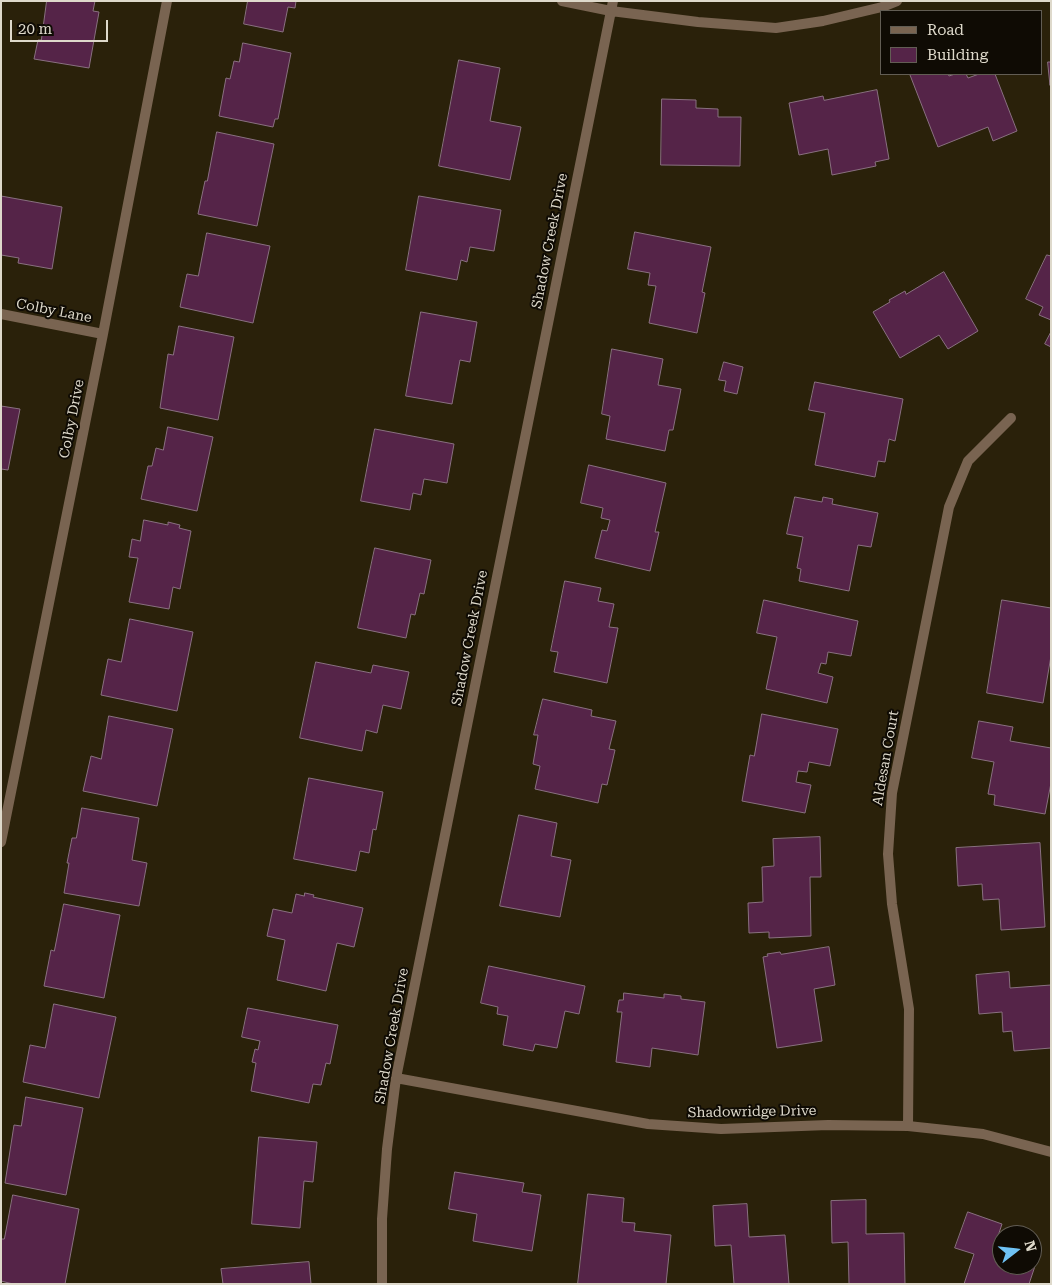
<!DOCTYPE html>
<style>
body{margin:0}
#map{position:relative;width:1052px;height:1285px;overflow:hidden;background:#2a210a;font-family:"Roboto Serif",serif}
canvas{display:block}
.frame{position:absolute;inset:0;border:2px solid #ded9cb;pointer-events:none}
.legend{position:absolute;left:880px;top:10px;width:162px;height:65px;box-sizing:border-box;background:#0f0b04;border:1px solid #625d54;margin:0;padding:6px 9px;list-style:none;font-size:15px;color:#ded9cb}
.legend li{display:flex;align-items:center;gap:10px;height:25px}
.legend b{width:25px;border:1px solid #625d54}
.north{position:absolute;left:992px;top:1225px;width:50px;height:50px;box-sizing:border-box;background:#0f0b04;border:1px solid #625d54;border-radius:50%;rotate:74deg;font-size:14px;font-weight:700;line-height:20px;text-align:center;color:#ded9cb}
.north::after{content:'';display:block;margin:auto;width:18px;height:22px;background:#6fc2f4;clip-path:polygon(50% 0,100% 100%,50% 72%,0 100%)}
.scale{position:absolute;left:10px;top:20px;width:98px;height:22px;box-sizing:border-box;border:2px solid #ded9cb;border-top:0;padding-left:6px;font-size:15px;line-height:18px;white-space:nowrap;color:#ded9cb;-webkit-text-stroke:4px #0f0b04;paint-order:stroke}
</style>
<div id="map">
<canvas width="1052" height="1285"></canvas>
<div class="frame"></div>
<ul class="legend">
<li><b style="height:6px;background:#796451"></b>Road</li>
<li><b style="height:14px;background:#552448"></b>Building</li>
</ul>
<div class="north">N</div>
<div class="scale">20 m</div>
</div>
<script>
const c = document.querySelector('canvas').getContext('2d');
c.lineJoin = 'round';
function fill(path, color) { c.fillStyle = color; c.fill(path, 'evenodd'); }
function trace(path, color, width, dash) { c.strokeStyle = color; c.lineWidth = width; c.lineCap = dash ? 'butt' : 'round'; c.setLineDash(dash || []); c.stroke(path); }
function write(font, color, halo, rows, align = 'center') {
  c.font = font + ' "Roboto Serif",serif'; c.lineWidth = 4; c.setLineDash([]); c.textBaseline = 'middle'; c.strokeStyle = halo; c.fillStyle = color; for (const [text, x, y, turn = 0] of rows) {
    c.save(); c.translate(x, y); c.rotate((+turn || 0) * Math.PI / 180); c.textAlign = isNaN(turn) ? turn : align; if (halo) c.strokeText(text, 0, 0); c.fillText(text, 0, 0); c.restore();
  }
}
const building = new Path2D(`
 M 47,1 L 95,1 L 93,11 L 99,12 L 89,68 L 34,59 L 38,40 L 41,40 Z
 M 248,1 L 296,1 L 295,8 L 288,7 L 283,32 L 244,24 Z
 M 243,43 L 291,53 L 278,119 L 275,119 L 273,127 L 219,116 L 226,78 L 230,79 L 234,61 L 239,62 Z
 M 459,60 L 500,68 L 490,121 L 521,127 L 510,180 L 439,166 Z
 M 1048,62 L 1051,62 L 1050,85 Z
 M 915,74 L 948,74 L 949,76 L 955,74 L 966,74 L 968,78 L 979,74 L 995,74 L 1017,131 L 993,141 L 988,127 L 938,147 L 910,75 Z
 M 877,90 L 889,159 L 875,162 L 876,166 L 832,175 L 828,149 L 799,155 L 789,103 L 823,96 L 824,100 Z
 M 662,99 L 696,100 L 696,108 L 718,109 L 718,117 L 741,117 L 740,166 L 661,165 Z
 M 217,132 L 274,144 L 257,226 L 198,214 L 205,181 L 207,181 Z
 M 1,196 L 62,207 L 52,269 L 18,263 L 19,258 L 1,255 Z
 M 419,196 L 501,210 L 494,251 L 470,247 L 467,262 L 461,260 L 457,280 L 406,270 Z
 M 635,232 L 711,247 L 702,292 L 705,293 L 697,333 L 649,323 L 656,286 L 648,285 L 650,273 L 628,269 Z
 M 207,233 L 270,246 L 253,323 L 180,307 L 187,274 L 198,276 Z
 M 1047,255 L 1051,256 L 1051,320 L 1039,315 L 1043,307 L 1026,299 Z
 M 944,272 L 978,331 L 948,349 L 939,335 L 900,358 L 873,312 L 890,302 L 889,300 L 905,291 L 906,294 Z
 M 421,312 L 477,322 L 470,362 L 460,360 L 452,404 L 406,396 Z
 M 179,326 L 234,337 L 218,420 L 160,408 L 168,354 L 173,355 Z
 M 1051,332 L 1051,347 L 1045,344 Z
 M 612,349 L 663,359 L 658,385 L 681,389 L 673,430 L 669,430 L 665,451 L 606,439 L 610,416 L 602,414 Z
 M 724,362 L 743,367 L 737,394 L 724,391 L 726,381 L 719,380 Z
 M 815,382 L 903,399 L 895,441 L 889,439 L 885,462 L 878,461 L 875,477 L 815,465 L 825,413 L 809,410 Z
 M 1,406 L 20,409 L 8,470 L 1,469 Z
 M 168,427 L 213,437 L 197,511 L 141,499 L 148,466 L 152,466 L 156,448 L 163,450 Z
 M 375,429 L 454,444 L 447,483 L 424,479 L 421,495 L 413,493 L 410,510 L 361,501 Z
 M 589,465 L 666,483 L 655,532 L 659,532 L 650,571 L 595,558 L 602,530 L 607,531 L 610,520 L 601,518 L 603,508 L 581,503 Z
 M 795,497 L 822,502 L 823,497 L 833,499 L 832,504 L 878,513 L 871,547 L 858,545 L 849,591 L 799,581 L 801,569 L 797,568 L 803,537 L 787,534 Z
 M 144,520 L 168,525 L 168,522 L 180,525 L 179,528 L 191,531 L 180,589 L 173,587 L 169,609 L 129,602 L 138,558 L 129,557 L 132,539 L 140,541 Z
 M 375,548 L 431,560 L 424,594 L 420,593 L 415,615 L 411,614 L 406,638 L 358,628 Z
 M 565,581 L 601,588 L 598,601 L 614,604 L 609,627 L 618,628 L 607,683 L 554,672 L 558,652 L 551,651 Z
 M 764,600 L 858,621 L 851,656 L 828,652 L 826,664 L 821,663 L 818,673 L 833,677 L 827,703 L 766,689 L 777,637 L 757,633 Z
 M 1002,600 L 1051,608 L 1051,656 L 1043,703 L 987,693 Z
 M 130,619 L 193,632 L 177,711 L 101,695 L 108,659 L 121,662 Z
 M 316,662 L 371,673 L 373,665 L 409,672 L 401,709 L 383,705 L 377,733 L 366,730 L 362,751 L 300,738 Z
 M 543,699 L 592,710 L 591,716 L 616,721 L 609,749 L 615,750 L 607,785 L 602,784 L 598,803 L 535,789 L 540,766 L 533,764 L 538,735 L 534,735 Z
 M 762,714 L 838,729 L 830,766 L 809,762 L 807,772 L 798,771 L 796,782 L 811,785 L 805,813 L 742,801 L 750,755 L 754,756 Z
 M 109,716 L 173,729 L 157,806 L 83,791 L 91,756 L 101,759 Z
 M 979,721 L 1013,727 L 1010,741 L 1051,748 L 1051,783 L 1045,814 L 994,805 L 995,795 L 988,794 L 994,762 L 972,758 Z
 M 309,778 L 383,792 L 376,830 L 373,829 L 369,853 L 360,851 L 356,871 L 294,859 Z
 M 82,808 L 139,818 L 132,860 L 147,863 L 139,906 L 64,893 L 69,863 L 67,863 L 72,838 L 76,838 Z
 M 519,815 L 557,823 L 551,856 L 571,860 L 560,917 L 500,906 Z
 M 820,837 L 821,877 L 810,877 L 811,936 L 769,938 L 769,932 L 749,933 L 748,903 L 763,902 L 762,867 L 774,866 L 773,839 Z
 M 1040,843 L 1045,927 L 1001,930 L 999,899 L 983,900 L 982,884 L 958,886 L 956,848 Z
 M 305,893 L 314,895 L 313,897 L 363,908 L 354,947 L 337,943 L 326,991 L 277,980 L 285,940 L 267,936 L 273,909 L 292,913 L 296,894 L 304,896 Z
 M 64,904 L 120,915 L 104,998 L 44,986 L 51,950 L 54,951 Z
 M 829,947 L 835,985 L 814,989 L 822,1041 L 777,1048 L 763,957 L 768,956 L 767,954 L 780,952 L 781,954 Z
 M 489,966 L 585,986 L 579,1014 L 565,1011 L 557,1048 L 535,1044 L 533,1051 L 503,1045 L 508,1016 L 497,1014 L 498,1007 L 481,1003 Z
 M 1009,972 L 1010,988 L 1051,985 L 1051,1048 L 1014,1051 L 1012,1031 L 1003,1032 L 1002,1012 L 979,1014 L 976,975 Z
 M 624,993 L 664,998 L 664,994 L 681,996 L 681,999 L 705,1002 L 698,1055 L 652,1048 L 650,1067 L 616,1062 L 622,1012 L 617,1012 L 619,1000 L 623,1000 Z
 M 54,1004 L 116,1017 L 99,1098 L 23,1082 L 30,1045 L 45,1048 Z
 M 248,1008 L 338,1025 L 330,1064 L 326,1063 L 321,1085 L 313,1084 L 309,1103 L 251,1091 L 256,1063 L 252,1062 L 255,1049 L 258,1050 L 260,1041 L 242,1037 Z
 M 26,1097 L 83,1108 L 66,1195 L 5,1183 L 14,1125 L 21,1126 Z
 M 259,1137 L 317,1142 L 313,1182 L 304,1181 L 300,1228 L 252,1224 Z
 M 455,1172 L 524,1183 L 522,1192 L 541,1195 L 532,1251 L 473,1241 L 477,1214 L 449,1209 Z
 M 588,1194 L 624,1198 L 622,1222 L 635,1223 L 634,1231 L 671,1235 L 666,1284 L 578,1284 Z
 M 13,1195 L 79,1209 L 65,1284 L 13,1284 L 1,1281 L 1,1239 L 4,1239 Z
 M 866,1200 L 866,1234 L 904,1233 L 905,1284 L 849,1284 L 848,1242 L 832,1243 L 831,1201 Z
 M 747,1204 L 749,1237 L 785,1235 L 789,1284 L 734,1284 L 731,1245 L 715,1246 L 713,1206 Z
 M 968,1212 L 1002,1224 L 995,1245 L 1002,1248 L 1002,1265 L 1031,1265 L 1035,1266 L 1029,1284 L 964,1284 L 974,1254 L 955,1248 Z
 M 309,1262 L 311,1284 L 223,1284 L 221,1269 Z`);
fill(building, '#552448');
trace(building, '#897080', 1);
trace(new Path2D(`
 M 562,1 L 611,11 L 698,22 L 776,28 L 823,21 L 882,7 L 897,1
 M 1,314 L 103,334
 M 1,842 L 103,334 L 167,1
 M 396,1078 L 648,1124 L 721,1129 L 828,1125 L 908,1126 L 983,1134 L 1051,1152
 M 908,1126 L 909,1009 L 892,904 L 888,854 L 892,793 L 949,507 L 968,461 L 1011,418
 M 382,1284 L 382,1219 L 387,1149 L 396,1078 L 613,1`), '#796451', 10);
write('14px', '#ded9cb', '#0f0b04', [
 ["Shadow Creek Drive",550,241,-79],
 ["Colby Lane",54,311,11],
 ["Colby Drive",72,419,-79],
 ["Shadow Creek Drive",470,638,-79],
 ["Aldesan Court",886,758,-80],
 ["Shadow Creek Drive",392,1036,-80],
 ["Shadowridge Drive",752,1112,-1]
]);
</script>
